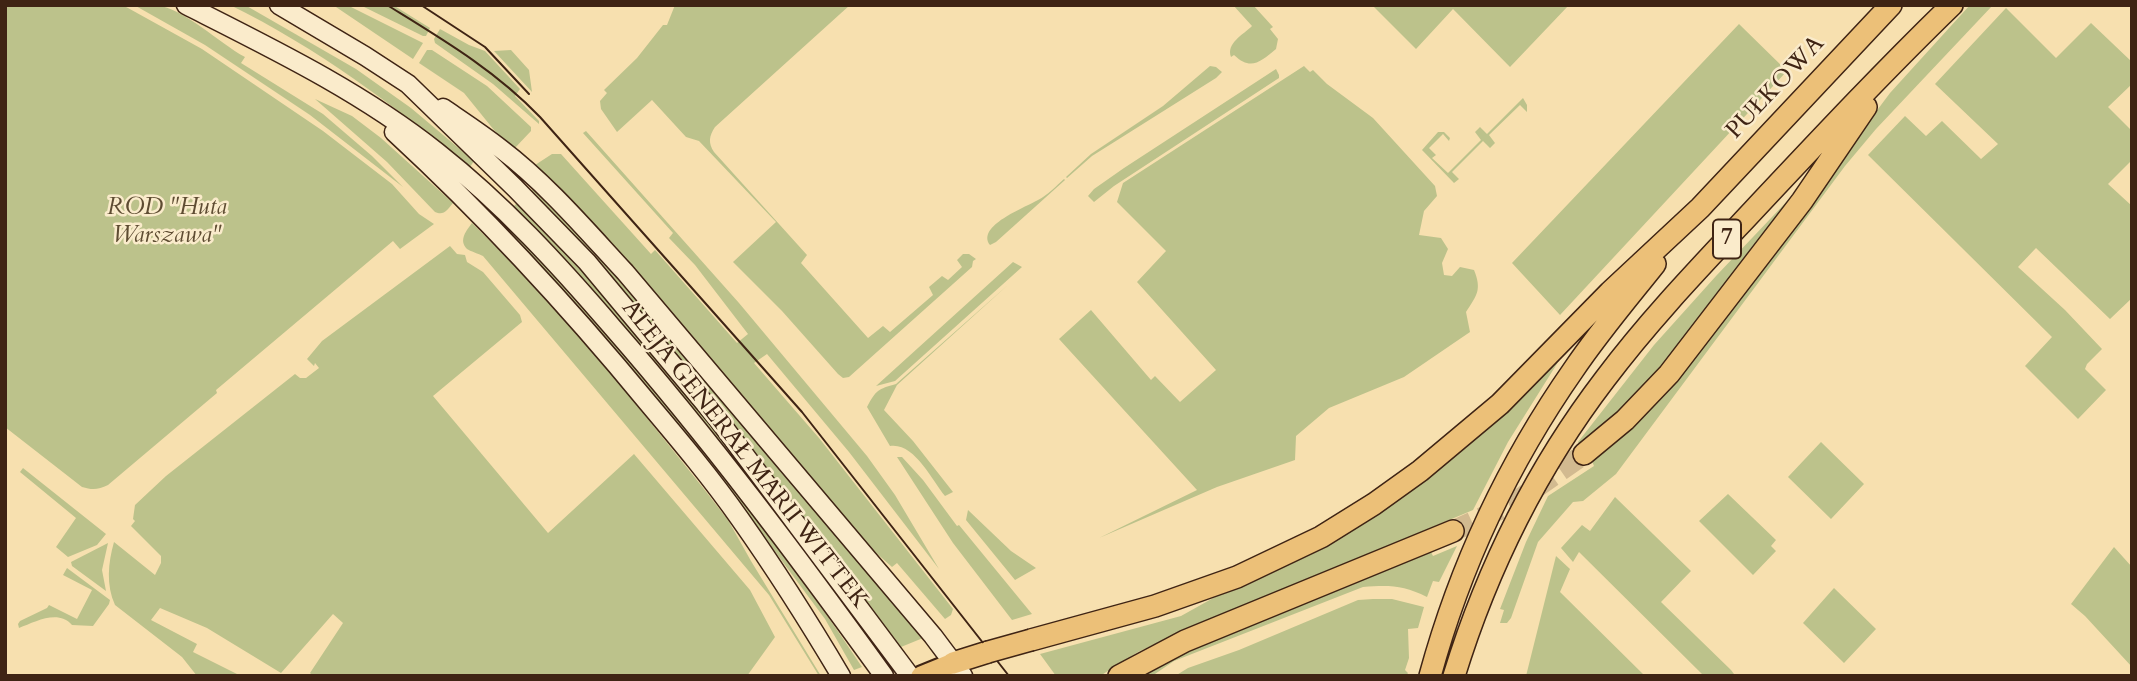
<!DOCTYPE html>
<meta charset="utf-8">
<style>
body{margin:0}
#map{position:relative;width:2137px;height:681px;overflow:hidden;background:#f7e0af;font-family:Cardo,serif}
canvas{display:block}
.frame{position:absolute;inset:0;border:7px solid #3f2414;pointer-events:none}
</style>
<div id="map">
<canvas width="2137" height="681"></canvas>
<div class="frame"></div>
</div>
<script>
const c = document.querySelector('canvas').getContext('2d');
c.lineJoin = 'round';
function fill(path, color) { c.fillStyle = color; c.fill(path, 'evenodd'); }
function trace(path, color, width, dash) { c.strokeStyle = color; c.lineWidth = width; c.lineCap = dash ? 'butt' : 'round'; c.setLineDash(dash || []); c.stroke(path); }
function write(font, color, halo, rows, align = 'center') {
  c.font = font + ' Cardo,serif'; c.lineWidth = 5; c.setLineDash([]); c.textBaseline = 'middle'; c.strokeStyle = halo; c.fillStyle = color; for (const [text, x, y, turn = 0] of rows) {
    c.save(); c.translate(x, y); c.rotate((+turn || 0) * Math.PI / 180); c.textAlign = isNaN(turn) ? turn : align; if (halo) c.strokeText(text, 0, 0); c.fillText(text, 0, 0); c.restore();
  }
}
fill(new Path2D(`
 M 5,5 L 122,5 L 128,8 L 202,49 L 323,131 L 392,184 L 419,214 L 434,224 L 400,249 L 393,241 L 216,390 L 217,393 L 108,485 C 98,490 92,490 82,487 L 5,427 Z
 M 134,5 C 141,5 148,4 156,5 C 185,9 219,43 245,57 L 241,63 L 323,114 L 372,156 L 403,187 L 310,115 L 205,45 Z
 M 230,5 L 245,5 L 356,69 L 411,108 L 474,161 L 470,167 C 394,106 318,48 230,5 Z
 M 333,5 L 347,5 L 423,43 L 413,59 Z
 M 360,5 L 393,5 L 430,28 L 426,36 L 423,36 Z
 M 675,5 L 850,5 L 715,127 C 709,136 708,143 714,152 L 807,255 L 801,263 L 868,338 L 883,326 L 890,332 L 933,295 L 929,287 L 942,276 L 948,280 L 962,267 L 957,260 L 963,254 L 969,254 L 976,259 L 973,261 L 972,267 L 849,377 L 843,378 L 838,374 L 782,311 L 733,262 L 776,222 L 699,141 L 686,137 L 652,100 L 617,132 L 601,109 L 600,101 L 607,93 L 604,90 L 637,58 L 663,25 L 667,25 Z
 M 1233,5 L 1253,5 L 1273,27 L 1270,29 L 1278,39 L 1276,49 C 1260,62 1251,71 1234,55 L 1231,57 C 1226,43 1243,35 1252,26 Z
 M 1372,5 L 1569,5 L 1510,67 L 1453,9 L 1416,49 Z
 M 1970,5 L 1993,5 L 1876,129 L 1845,166 L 1616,474 L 1583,501 L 1573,502 L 1538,542 L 1511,618 L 1507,623 L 1500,623 L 1504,610 L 1500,609 L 1526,542 L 1548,496 L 1594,466 L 1591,459 L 1822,184 L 1890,93 Z
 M 2006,8 L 2056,58 L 2091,23 L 2132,62 L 2132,84 L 2108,107 L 2132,131 L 2132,160 L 2108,184 L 2132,206 L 2132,298 L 2110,319 L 2036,248 L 2018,267 L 2065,310 L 2102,349 L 2087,364 L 2085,369 L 2106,390 L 2078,419 L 2025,366 L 2052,337 L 1868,155 L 1905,116 L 1926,136 L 1942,121 L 1981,159 L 1998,144 L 1935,84 Z
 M 1739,24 L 1787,71 L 1560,315 L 1512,263 Z
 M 440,29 L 469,45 L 485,51 L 520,89 L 515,96 L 539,121 L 539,124 L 493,84 L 435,43 L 434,39 Z
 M 427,50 L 432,50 L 487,86 L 531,127 L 531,131 L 513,150 L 494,130 L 464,93 L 419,63 Z
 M 511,50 L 529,70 L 532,92 L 494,51 Z
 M 1210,66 L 1216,67 L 1222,72 L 1216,78 L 1092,156 L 1067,178 L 1066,177 L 1091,154 L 1163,106 Z
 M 1304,66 L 1310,72 L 1313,70 L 1327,84 L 1373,118 L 1435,186 L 1437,196 L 1424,211 L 1419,235 L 1441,238 L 1448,249 L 1442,263 L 1444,275 L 1452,276 L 1460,267 L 1474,270 C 1482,290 1477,295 1466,312 L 1470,332 L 1404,377 L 1329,408 L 1296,436 L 1295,460 L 1217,487 L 1099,538 L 1197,490 L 1059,339 L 1091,310 L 1151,380 L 1155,376 L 1180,402 L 1216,370 L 1137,282 L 1166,251 L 1117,202 L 1123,183 Z
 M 1276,69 L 1279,75 L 1279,78 L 1114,186 L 1094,202 L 1088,196 L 1094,189 L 1124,168 Z
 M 1523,98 L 1527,105 L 1527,112 L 1520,105 L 1489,135 L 1495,143 L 1490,148 L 1483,141 L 1452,172 L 1459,179 L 1454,183 L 1422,150 L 1438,132 L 1444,132 L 1450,138 L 1449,141 L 1443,134 L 1429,148 L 1436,155 L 1432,158 L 1448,173 L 1481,140 L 1475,132 L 1480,127 L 1487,134 Z
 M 315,99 L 352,116 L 381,138 L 453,203 C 447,210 444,216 435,212 L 387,162 Z
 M 586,131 L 739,303 L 867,456 L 895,495 L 939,569 L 849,452 L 767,354 L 754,363 L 819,438 L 953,609 L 951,615 L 945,619 L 897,563 L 892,567 L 856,535 L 532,167 L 552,154 L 561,154 L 651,254 L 655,250 L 737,343 L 748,334 L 695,265 L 669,238 L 673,233 L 583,133 Z
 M 1064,179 L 1065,180 L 996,242 L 990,245 C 976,226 1024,208 1038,200 C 1048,195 1056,186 1064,179 Z
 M 533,189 L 592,249 L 923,638 L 901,647 L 728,417 L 614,283 L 531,191 Z
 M 1790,198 L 1791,200 L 1783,208 L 1681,347 L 1624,409 L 1579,445 L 1578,442 L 1654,345 L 1716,276 Z
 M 518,202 C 539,224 560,245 581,268 C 683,380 772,505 864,627 L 859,629 L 572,268 L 513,207 Z
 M 502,219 C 634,356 756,507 862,667 L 854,670 L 825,619 L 736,499 L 666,411 L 498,222 Z
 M 472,223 L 538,289 L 602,362 L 704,489 L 728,520 L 751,561 L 821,676 L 819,676 L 769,595 L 483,256 C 479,254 470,251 467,249 C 458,240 467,230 472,223 Z
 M 450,246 L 457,254 L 465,255 L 467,262 L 483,272 L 520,315 L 522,322 L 433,396 L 548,533 L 634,454 L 750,590 L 775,637 L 747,676 L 313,676 L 310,673 L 343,623 L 333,614 L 281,673 L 207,628 L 160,608 L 151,620 L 197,644 L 193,652 L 241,676 L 197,676 L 182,657 L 115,605 C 106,585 108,563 114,542 L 155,575 L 161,563 L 161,556 L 131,526 L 135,521 L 133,519 L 135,505 L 166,476 L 295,374 L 300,378 L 306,378 L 319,368 L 315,363 L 314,366 L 307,359 L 322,341 Z
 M 1013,262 L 1022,267 L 895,381 L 876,386 Z
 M 1009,284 L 897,385 L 884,410 L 913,441 L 953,492 L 945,496 C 932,480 914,442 890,446 L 867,407 C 876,390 878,389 896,384 Z
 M 1565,351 L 1508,442 L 1473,510 L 1173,636 L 1138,652 L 1100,676 L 1056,676 L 1040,654 L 1181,616 L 1423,481 L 1467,447 L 1503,414 Z
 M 1821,442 L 1864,484 L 1831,519 L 1788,477 Z
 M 897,457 L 902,457 L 923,480 L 957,526 L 959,525 L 1032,614 L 1012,620 L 953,543 Z
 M 23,468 L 106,534 L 97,545 L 68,557 L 56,547 L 76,518 L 20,472 Z
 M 1728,494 L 1776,540 L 1771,546 L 1776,551 L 1753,575 L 1699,521 Z
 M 1615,497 L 1691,571 L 1661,602 L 1731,670 L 1734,674 L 1733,676 L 1704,676 L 1579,552 L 1573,562 L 1561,548 L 1582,525 L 1590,531 Z
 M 968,510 L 1011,551 L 1036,568 L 1015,580 L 966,520 Z
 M 108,543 L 102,570 L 106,591 L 72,566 L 71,562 Z
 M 1457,546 L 1439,582 L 1433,581 L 1427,597 C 1403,585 1389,585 1363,587 L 1174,661 L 1152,676 L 1138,676 L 1156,663 L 1430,550 L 1433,556 Z
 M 2114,547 L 2132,567 L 2132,667 L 2085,616 L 2071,604 Z
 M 1556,556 L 1570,569 L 1560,592 L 1645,676 L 1526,676 Z
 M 67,568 L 110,600 L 109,604 L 93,626 L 72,625 C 58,609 35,622 19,628 L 18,624 L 20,621 L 47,608 L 49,605 L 77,619 L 92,590 L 63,575 Z
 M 1834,588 L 1876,629 L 1844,663 L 1803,623 Z
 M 1373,599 L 1392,599 L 1424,607 L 1418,628 L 1408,629 L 1409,658 L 1405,670 L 1408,673 L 1406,676 L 1175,676 L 1188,668 L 1239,650 L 1358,600 Z`), '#bcc28b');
trace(new Path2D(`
 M 1453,531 L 1514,503 L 1584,454`), '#d2ba90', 21, [21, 10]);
const secondary = new Path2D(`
 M 186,5 C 273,49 360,91 437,152 C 503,204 559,265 613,328 C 710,439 798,557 884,676
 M 279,5 L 365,56 L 408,84 L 515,188 L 587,262 L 717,418 L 910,676
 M 443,108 C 462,121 482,134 501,149 C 547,184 586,230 625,272 L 933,636 L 963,676
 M 394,132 C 485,216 569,307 648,403 C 680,441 712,479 740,519 C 776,570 809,622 841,676`);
const primary = new Path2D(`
 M 921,676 L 953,663`);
const highway = new Path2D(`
 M 1584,454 L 1625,420 L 1669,374 L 1802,201 L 1866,107
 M 1031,640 L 1155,606 L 1237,577 L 1321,537 L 1374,504 L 1420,471 L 1500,404 L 1610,292 L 1700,208 L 1891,5
 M 953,663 L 988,652
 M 1119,676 L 1185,641 L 1453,531
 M 1430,676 C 1460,566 1509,462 1574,369 C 1599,332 1628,298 1655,264
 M 1454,676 C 1487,569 1537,468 1605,379 C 1653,315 1709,258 1763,200 C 1825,134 1887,68 1952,5`);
trace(secondary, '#3f2414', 21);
trace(primary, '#3f2414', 23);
trace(highway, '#3f2414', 24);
trace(secondary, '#faebcb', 18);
trace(primary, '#ecc078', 19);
trace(highway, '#ecc078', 21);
trace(new Path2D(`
 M 387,5 C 442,39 495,70 540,117 L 802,412 L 1009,676
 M 421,5 L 485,47 L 529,94`), '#3f2414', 2);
const highwayBridge = new Path2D(`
 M 988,652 L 1031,640`);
trace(highwayBridge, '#3f2414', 24, []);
trace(highwayBridge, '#ecc078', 21);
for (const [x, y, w] of [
 [1727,239,28]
]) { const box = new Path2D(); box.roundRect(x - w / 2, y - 19.5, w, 39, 5); c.fillStyle = '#faebcb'; c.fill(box); trace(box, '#3f2414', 2); }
write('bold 23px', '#3f2414', null, [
 ["7",1727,239]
]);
write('24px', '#3f2414', '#faebcb', [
 ["PUŁKOWA",1776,88,-47],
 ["ALEJA GENERAŁ MARII WITTEK",744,455,52]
]);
write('italic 24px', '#5e4c32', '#faebcb', [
 ["ROD \"Huta",167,208],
 ["Warszawa\"",167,236]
]);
</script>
